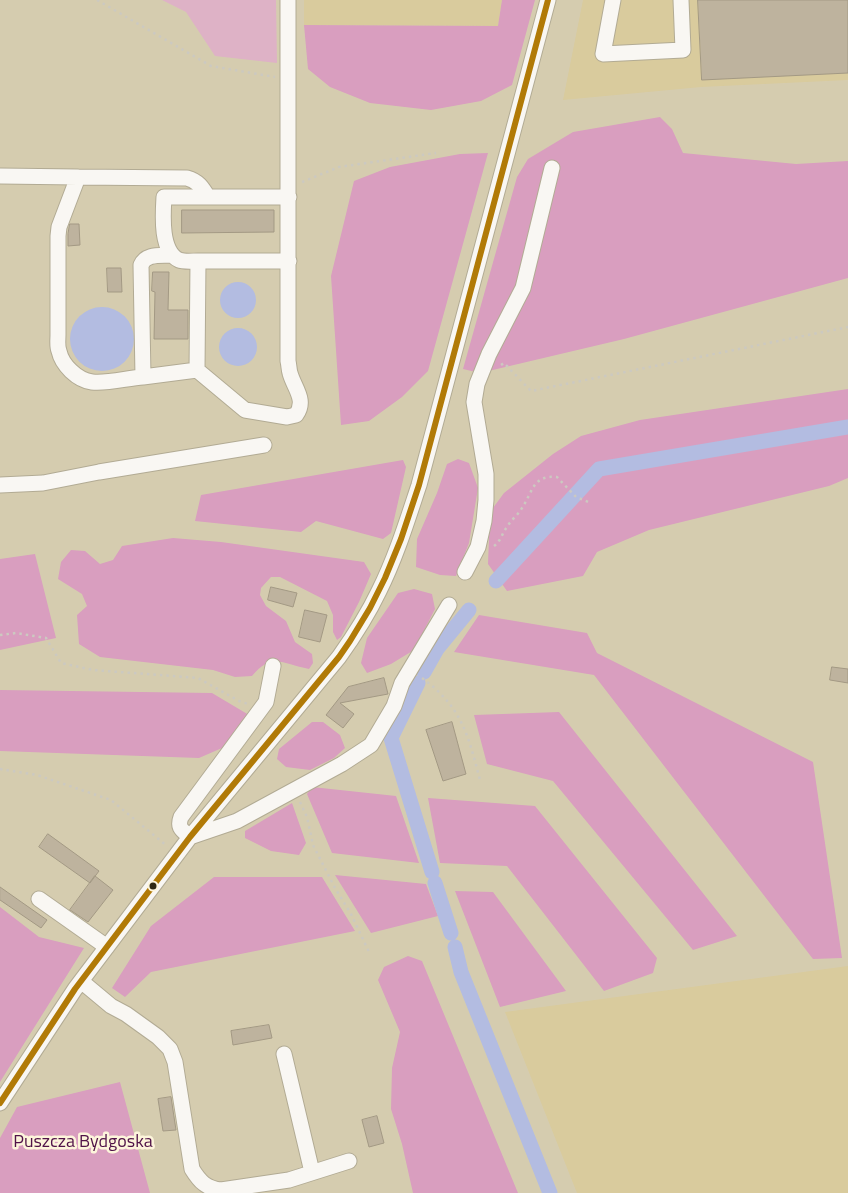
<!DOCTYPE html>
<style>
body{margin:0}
canvas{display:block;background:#d5ccaf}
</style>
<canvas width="848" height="1193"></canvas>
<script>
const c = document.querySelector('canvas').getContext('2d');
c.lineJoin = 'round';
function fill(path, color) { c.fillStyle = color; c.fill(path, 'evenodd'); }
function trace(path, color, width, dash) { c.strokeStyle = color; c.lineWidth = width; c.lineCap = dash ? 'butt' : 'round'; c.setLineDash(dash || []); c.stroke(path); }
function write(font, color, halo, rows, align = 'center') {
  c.font = font + ' "Titillium Web",sans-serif'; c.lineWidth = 5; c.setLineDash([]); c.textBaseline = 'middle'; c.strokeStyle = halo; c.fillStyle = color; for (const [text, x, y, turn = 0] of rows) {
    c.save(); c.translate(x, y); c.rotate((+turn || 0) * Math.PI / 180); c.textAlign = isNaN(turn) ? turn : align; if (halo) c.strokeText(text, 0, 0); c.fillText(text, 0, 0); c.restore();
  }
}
fill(new Path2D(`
 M 304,0 L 502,0 L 498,26 L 304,25 Z
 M 583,0 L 848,0 L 848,80 L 701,87 L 563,100 Z
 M 848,966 L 848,1193 L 577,1193 L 505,1012 Z`), '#d9cb9d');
fill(new Path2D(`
 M 162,0 L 276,0 L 277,63 L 215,56 L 186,12 Z`), '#deb2c6');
fill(new Path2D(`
 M 502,0 L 535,0 L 512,85 L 481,101 L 431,110 L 370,103 L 330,87 L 308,69 L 304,25 L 498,26 Z
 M 660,117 L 672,129 L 683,153 L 796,164 L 848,161 L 848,278 L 624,339 L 480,373 L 463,369 L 517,177 L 528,159 L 573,132 Z
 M 488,153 L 428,371 L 402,397 L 369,421 L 341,425 L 331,276 L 354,181 L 390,167 L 460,154 Z
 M 848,389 L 848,478 L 829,486 L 649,530 L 597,552 L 583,576 L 507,591 L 488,564 L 490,512 L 504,493 L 553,454 L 581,436 L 640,420 Z
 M 458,459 L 469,463 L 478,488 L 469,543 L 456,576 L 440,575 L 416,567 L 417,539 L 437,493 L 447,464 Z
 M 403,460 L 406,467 L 391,533 L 383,539 L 316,521 L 301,532 L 195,521 L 201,495 Z
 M 173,538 L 221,542 L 364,562 L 371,574 L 359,602 L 341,637 L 337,640 L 333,632 L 333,615 L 327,601 L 280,577 L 271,577 L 261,588 L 260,595 L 266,606 L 286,621 L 295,642 L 312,654 L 313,663 L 309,669 C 283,664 272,652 252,676 L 235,677 L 213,670 L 100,657 L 79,644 L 77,615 L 87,606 L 82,594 L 58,579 L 61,562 L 71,550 L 85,551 L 100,564 L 113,560 L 122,546 Z
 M 35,554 L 56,638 L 0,650 L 0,559 Z
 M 414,589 L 432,594 L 435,609 L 414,650 L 391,664 L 367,673 L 361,663 L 367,638 L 398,593 Z
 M 479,615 L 587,633 L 597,653 L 813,762 L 842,958 L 813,959 L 594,675 L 454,652 Z
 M 0,690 L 212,693 L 249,715 L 222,748 L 199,758 L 0,751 Z
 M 559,712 L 737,936 L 693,950 L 553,781 L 487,764 L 474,715 Z
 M 312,722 L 323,722 L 340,735 L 345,748 L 334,758 L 310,770 L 286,767 L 277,759 L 279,749 Z
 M 312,787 L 396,796 L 419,863 L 332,853 L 307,794 Z
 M 428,798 L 535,806 L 657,958 L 653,973 L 604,991 L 507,866 L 440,863 Z
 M 292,803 L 306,843 L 299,855 L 271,851 L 245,838 L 245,831 Z
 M 335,875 L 426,884 L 438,916 L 371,933 Z
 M 214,877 L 322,877 L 355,931 L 151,972 L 125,997 L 112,988 L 151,926 Z
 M 455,891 L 493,892 L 566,991 L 500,1007 Z
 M 0,907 L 39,937 L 84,948 L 0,1082 Z
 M 408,956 L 422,961 L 518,1193 L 413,1193 L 402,1144 L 391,1109 L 392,1068 L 400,1032 L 378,980 L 384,967 Z
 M 120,1082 L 150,1193 L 0,1193 L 0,1138 L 17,1107 Z`), '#d99ebf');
fill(new Path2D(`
 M220 300a18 18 0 1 1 36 0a18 18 0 1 1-36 0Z
 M70 339a32 32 0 1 1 64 0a32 32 0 1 1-64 0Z
 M219 347a19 19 0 1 1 38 0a19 19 0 1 1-38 0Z`), '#b3bce1');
trace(new Path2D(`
 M 496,581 L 599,469 L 848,427
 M 424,672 L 437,649 L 469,610
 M 418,683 L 391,738 L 432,872
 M 435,883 L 451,933
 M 455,947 L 461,972 L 550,1193`), '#b3bce1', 15);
const building = new Path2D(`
 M 698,0 L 848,0 L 848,73 L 702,80 Z
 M 182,210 L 274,210 L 274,232 L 182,233 Z
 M 70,224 L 79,224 L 80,245 L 68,246 L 68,234 Z
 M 107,268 L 121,268 L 122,292 L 108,292 Z
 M 153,272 L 169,272 L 168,310 L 188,310 L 188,339 L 154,339 L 155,292 L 152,291 Z
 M 271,587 L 297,593 L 293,607 L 268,600 Z
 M 305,610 L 327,615 L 320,642 L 299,637 Z
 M 832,667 L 848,669 L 848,683 L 830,680 Z
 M 384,678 L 388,694 L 340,703 L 354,714 L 343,728 L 326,715 L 348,687 Z
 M 452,722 L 466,774 L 443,781 L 426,730 Z
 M 48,834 L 99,871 L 90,883 L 39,847 Z
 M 95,876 L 113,890 L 88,922 L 70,910 Z
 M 0,887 L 47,920 L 41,928 L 0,900 Z
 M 269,1025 L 272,1038 L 233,1045 L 231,1031 Z
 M 171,1097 L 176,1130 L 163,1131 L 158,1099 Z
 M 377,1116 L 384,1143 L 369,1147 L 362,1120 Z`);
fill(building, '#beb39e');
trace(building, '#a39984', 1);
const minor = new Path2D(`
 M 288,0 L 288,361 C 289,365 289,370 290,373 C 294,388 307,400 296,415 L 287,417 L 245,410 L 197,370 L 198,261 C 192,261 184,262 179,260 C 160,251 163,214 164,197 L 289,197
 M 613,0 L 603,54 L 683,50 L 681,0
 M 0,176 L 78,177
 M 172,255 C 161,256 146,253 141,265 L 143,377 L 197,370
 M 198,261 L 289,261
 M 143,377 C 128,378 106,384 92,382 C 77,380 62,365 59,351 C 57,346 58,340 58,335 L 58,236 L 59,227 L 78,177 L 187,178 C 198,181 202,187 208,197
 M 0,485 L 43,483 L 99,472 L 264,445
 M 465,572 L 478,547 L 484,521 L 486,500 L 486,474 L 474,402 L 477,384 L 489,354 L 523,288 L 552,168
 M 273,666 L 266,702 L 181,817 C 177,828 182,830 190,837 L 237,821 L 342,764 L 371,745 L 394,706 L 402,683 L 449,605
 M 39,899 L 107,947
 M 81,981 L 111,1006 L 126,1014 L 158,1037 L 170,1049 L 175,1062 L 192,1169 C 200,1182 206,1188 221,1190 L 289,1180 L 349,1161
 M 284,1054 L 312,1172
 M 0,1103 L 75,989 L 190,837 L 339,657 C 354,636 368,614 379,591 C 396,557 407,521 419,485 L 548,0`);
trace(minor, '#b2ab94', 17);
trace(new Path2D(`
 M 97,0 L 211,66 L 275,77
 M 302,182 L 339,167 L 436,153
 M 501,365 L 504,363 L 531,391 L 848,327
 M 494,546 C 501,541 502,533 507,527 C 511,520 518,515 522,508 C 533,492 532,475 557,477 L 576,497 L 591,503
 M 0,635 L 16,633 L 46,638 L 61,663 L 93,670 L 198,678 L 239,701 L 248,704
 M 422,678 C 462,707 468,735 480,780
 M 0,769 L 37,775 L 111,800 L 167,846
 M 300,802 L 307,817 L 313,845 L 335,888 L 351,914 L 369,952`), '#ccc9c0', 2.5, [2.5, 4]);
trace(minor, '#f9f7f3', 15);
trace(new Path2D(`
 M 0,1103 L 75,989 L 190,837 L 339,657 L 350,641 L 370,608 L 385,578 L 401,539 L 419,485 L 548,0`), '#b17a07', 6);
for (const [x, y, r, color] of [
 [153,886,4.5,"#2f2915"]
]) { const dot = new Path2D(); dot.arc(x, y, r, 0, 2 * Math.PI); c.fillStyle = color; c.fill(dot); trace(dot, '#fdf5db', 2); }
write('18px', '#501248', '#fdf5db', [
 ["Puszcza Bydgoska",83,1143]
]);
</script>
